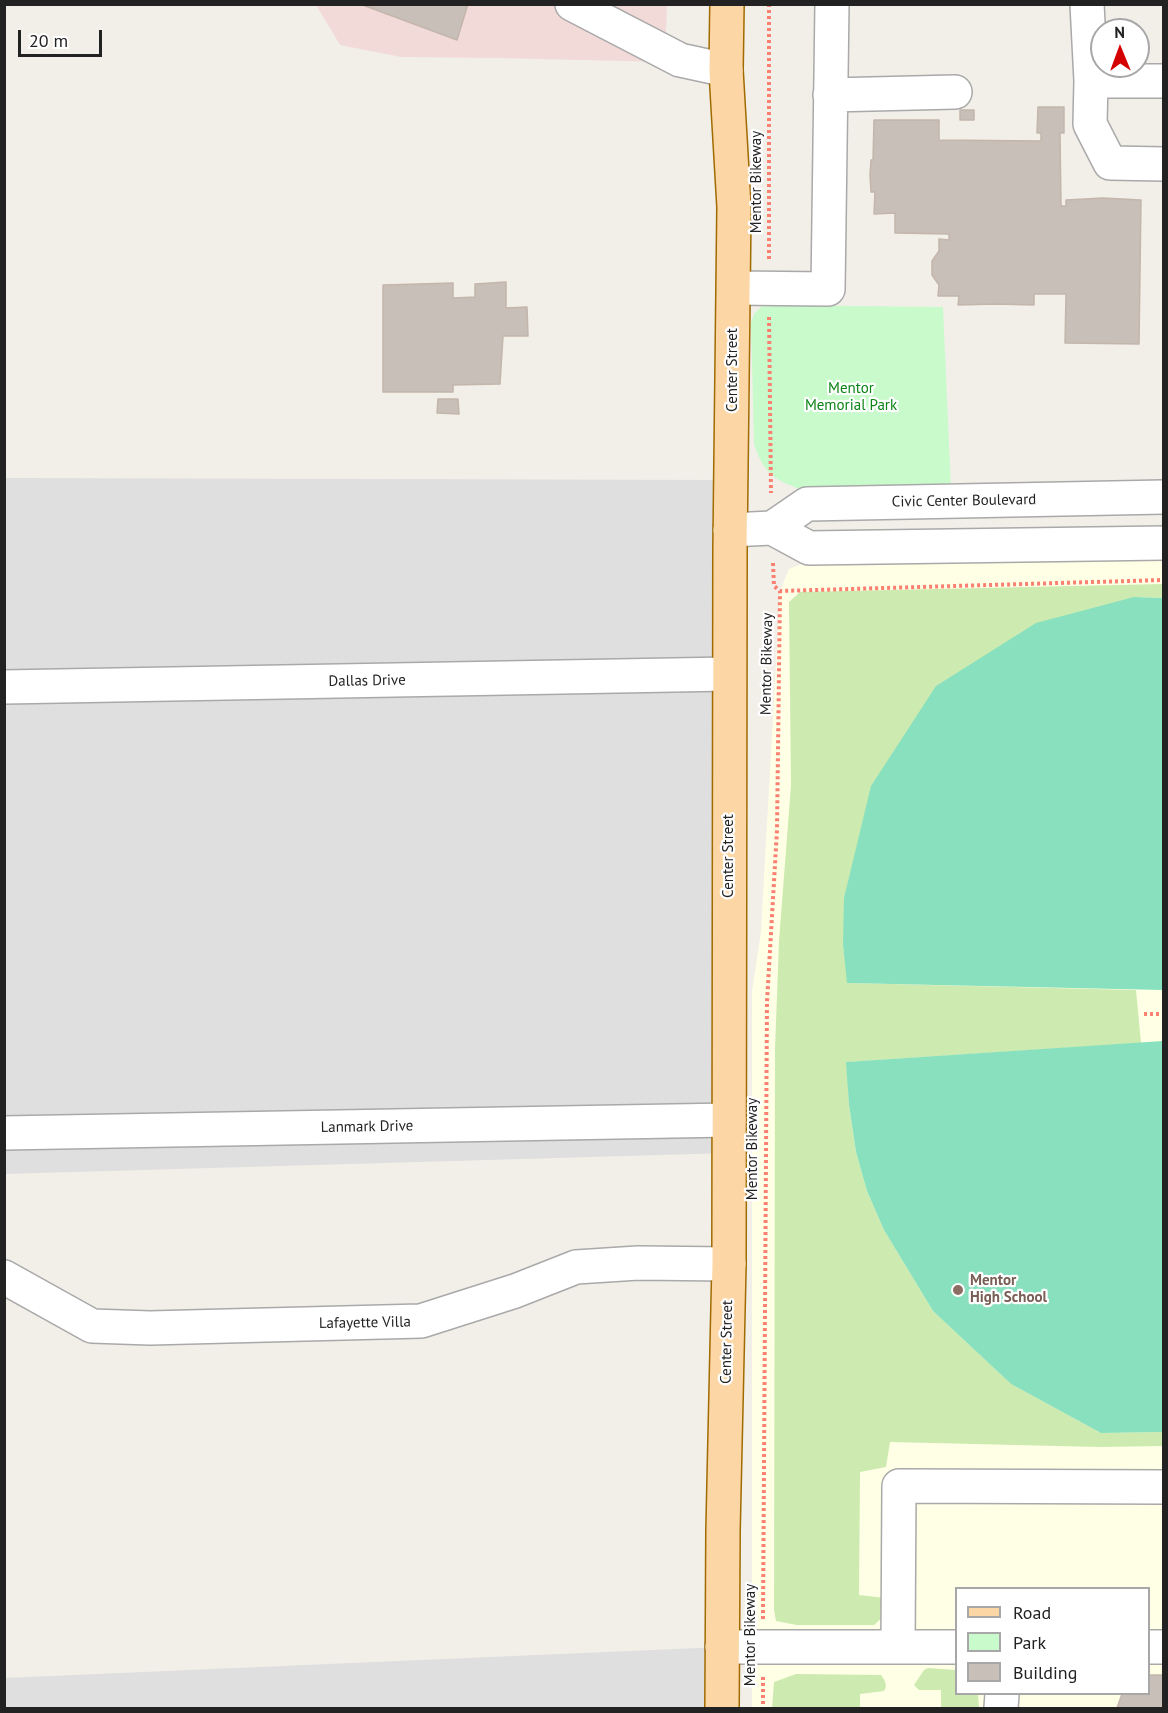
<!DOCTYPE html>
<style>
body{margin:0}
#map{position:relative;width:1168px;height:1713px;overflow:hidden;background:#f2efe9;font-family:"PT Sans",sans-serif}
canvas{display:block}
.frame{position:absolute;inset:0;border:6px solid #222;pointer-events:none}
.legend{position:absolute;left:955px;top:1587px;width:195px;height:108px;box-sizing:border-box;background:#fff;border:2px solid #a7a7a7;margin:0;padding:8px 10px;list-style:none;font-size:18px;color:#222}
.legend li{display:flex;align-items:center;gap:12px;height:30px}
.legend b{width:30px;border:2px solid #a7a7a7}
.north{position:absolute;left:1090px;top:18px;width:60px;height:60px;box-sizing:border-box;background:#fff;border:2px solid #a7a7a7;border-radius:50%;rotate:359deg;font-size:16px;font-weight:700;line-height:24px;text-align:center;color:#222}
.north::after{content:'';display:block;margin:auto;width:21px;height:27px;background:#d40000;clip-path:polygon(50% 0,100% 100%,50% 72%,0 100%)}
.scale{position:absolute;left:18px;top:30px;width:84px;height:27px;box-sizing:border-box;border:3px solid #222;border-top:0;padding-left:8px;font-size:18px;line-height:21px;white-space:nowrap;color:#222;-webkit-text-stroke:4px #fff;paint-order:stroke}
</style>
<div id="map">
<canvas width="1168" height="1713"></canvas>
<div class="frame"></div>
<ul class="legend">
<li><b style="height:8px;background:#fcd6a4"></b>Road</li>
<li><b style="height:16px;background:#c8facc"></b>Park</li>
<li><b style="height:16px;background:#c7bfb8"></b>Building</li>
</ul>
<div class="north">N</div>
<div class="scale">20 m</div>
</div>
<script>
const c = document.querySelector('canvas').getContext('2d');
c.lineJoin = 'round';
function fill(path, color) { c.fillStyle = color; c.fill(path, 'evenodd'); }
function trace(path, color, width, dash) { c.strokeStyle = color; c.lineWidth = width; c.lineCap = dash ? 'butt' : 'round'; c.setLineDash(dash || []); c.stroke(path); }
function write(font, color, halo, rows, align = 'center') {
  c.font = font + ' "PT Sans",sans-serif'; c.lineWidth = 4.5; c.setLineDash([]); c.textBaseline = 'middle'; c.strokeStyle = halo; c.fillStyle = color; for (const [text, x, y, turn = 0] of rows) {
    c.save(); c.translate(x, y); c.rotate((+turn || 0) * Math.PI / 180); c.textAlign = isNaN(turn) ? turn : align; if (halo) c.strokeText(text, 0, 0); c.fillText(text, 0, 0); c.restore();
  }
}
fill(new Path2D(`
 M 4,478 L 732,480 L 729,1153 L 5,1174 Z
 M 722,1647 L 722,1708 L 5,1708 L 4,1678 Z`), '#e0dfdf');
fill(new Path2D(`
 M 316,5 L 667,5 L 665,62 L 497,58 L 401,57 L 340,45 Z`), '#f2dad9');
fill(new Path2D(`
 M 912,557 L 1163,560 L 1163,1708 L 752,1708 L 752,991 L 761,932 L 780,591 L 789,569 L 815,559 ZM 956,1588 L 1148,1588 L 1148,1694 L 956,1694 Z`), '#ffffe5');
fill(new Path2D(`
 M 1163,584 L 1163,598 L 1134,597 L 843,945 L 848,983 L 1136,990 L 1141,1043 L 847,1062 L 849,1105 L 856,1152 L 867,1191 L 884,1230 L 933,1311 L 1011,1384 L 1101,1433 L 1163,1432 L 1163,1446 L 1100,1447 L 890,1442 L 886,1467 L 860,1472 L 859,1595 L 885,1598 L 884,1616 L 874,1625 L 797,1625 L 776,1621 L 774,1610 L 775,1049 L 779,941 L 791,785 L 789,602 L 800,592 Z
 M 928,1668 L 956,1670 L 956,1694 L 978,1694 L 979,1708 L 941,1708 L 941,1690 L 919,1690 L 914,1685 L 924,1670 Z
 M 796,1674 L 881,1675 C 885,1680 888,1686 884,1691 L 860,1694 L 860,1708 L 772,1708 L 774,1682 Z`), '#cdebb0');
fill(new Path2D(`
 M 763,305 L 943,307 L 951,489 L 802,490 C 773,479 764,474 754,444 L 751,323 L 754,314 Z`), '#c8facc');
fill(new Path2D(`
 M 1134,597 L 1163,598 L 1163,990 L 847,983 L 843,945 L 844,898 L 871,786 L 936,686 L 1036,623 Z
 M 1163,1041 L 1163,1432 L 1101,1433 L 1011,1384 L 933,1311 L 884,1230 L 867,1191 L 856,1152 L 849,1105 L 846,1062 Z`), '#88e0be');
const building = new Path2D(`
 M 360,4 L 468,4 L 457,40 Z
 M 1038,107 L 1064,107 L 1064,133 L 1060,133 L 1061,206 L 1066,206 L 1066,200 L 1103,198 L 1141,200 L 1139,344 L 1065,343 L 1066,294 L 1034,294 L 1034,305 L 995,304 L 958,305 L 959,296 L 938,296 L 939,285 L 932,275 L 932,261 L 939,251 L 939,239 L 949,240 L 949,234 L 895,233 L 895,213 L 874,214 L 875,192 L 871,192 L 870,175 L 871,160 L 873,160 L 874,120 L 939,120 L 939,140 L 1041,141 L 1041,133 L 1037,133 Z
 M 960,110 L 974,110 L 974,120 L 960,120 Z
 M 506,282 L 506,308 L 527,307 L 528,336 L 503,336 L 500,384 L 453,385 L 453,392 L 383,392 L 383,285 L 453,283 L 453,298 L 475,297 L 475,284 Z
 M 438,399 L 458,399 L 459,414 L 437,413 Z
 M 1148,1675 L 1164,1675 L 1164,1708 L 1117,1708 L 1122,1694 L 1120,1694 L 1148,1694 Z`);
fill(building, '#c7bfb8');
trace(building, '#c4b6ab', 1.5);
const minor = new Path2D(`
 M 572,4 L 680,60 L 726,70
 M 1087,4 L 1091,81
 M 1164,81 L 1091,81 L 1090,124 L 1110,163 L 1164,164
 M 830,95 L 955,92
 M 734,288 L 828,289 L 832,4
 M 772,528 L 807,504 L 1164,497
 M 730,530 L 772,528 L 809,548 L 1164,543
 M 4,687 L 729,674
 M 4,1133 L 729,1120
 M 4,1277 L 92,1326 L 150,1328 L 421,1321 L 515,1291 L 576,1267 L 638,1263 L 729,1264
 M 722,1647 L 956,1647
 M 898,1647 L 899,1486 L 1164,1487
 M 1148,1647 L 1164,1647
 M 1001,1708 L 1002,1694`);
const major = new Path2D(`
 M 722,1708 L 723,1531 L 729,1264 L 730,549 L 734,207 L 726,70 L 727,4`);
trace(minor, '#a9a9a9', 36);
trace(major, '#a06b00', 36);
trace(new Path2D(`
 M 769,259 L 769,4
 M 769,317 L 771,493
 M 773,563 L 774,586 L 780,591 L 1164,580
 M 1144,1014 L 1164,1014
 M 763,1619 L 767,1002 L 777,830 L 780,591
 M 763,1677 L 763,1708`), '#fa8072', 4, [3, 3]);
trace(minor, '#fff', 33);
trace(major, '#fcd6a4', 33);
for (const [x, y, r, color] of [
 [958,1290,6,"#8d6e63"]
]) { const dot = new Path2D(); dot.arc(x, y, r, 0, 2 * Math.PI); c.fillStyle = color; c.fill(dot); trace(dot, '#fff', 2); }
write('15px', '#222', '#fff', [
 ["Mentor Bikeway",757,182,-90],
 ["Center Street",733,370,-90],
 ["Civic Center Boulevard",964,501,-1],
 ["Mentor Bikeway",767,664,-89],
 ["Dallas Drive",367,681,-1],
 ["Center Street",729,856,-90],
 ["Lanmark Drive",367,1127,-1],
 ["Mentor Bikeway",753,1149,-90],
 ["Lafayette Villa",365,1323,-1],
 ["Center Street",727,1342,-89],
 ["Mentor Bikeway",751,1635,-90]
]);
write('15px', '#0c8416', '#fff', [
 ["Mentor",851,389],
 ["Memorial Park",851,406]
]);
write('bold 15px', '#785e54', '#fff', [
 ["Mentor",970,1281],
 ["High School",970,1298]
], 'left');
</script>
